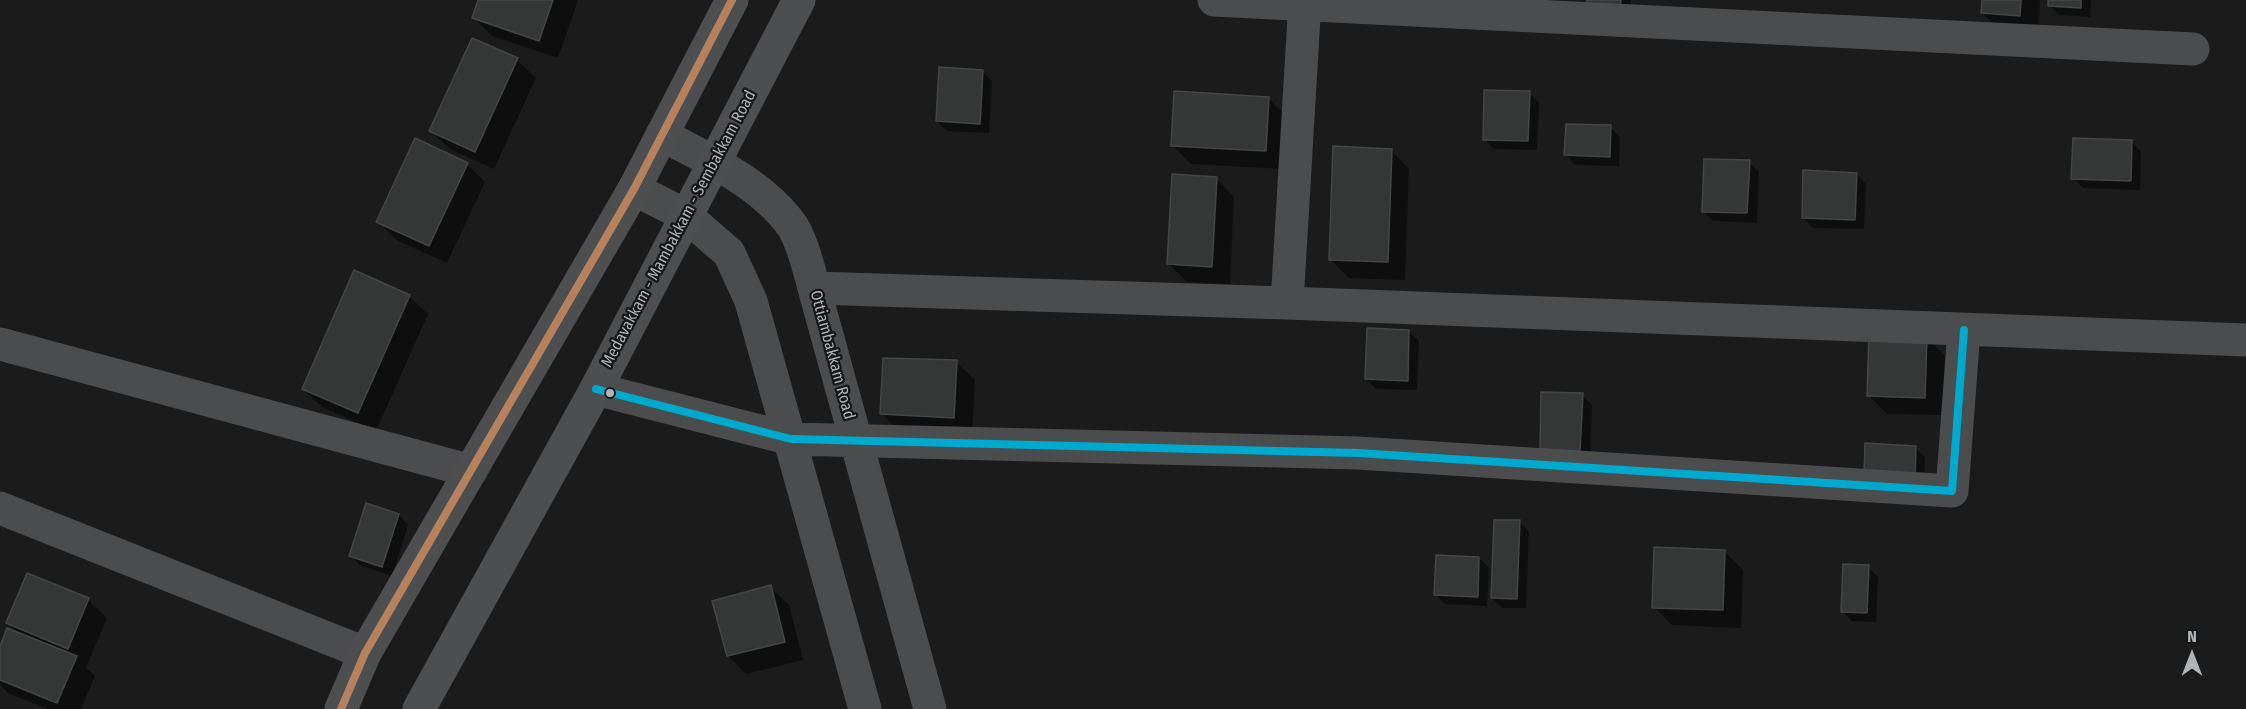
<!DOCTYPE html>
<style>
body{margin:0}
#map{position:relative;width:2246px;height:709px;overflow:hidden;background:#1b1b1b;font-family:"Fira Sans Condensed",sans-serif}
canvas{display:block}
.north{position:absolute;left:2162px;top:625px;width:60px;height:60px;-webkit-text-stroke:4px #151617;paint-order:stroke;rotate:0deg;font-size:16px;font-weight:700;line-height:24px;text-align:center;color:#aeb5ba}
.north::after{content:'';display:block;margin:auto;width:21px;height:27px;background:#aeb5ba;clip-path:polygon(50% 0,100% 100%,50% 72%,0 100%)}
</style>
<div id="map">
<canvas width="2246" height="709"></canvas>
<div class="north">N</div>
</div>
<script>
const c = document.querySelector('canvas').getContext('2d');
c.lineJoin = 'round';
function fill(path, color) { c.fillStyle = color; c.fill(path, 'evenodd'); }
function trace(path, color, width, dash) { c.strokeStyle = color; c.lineWidth = width; c.lineCap = dash ? 'butt' : 'round'; c.setLineDash(dash || []); c.stroke(path); }
function write(font, color, halo, rows, align = 'center') {
  c.font = font + ' "Fira Sans Condensed",sans-serif'; c.lineWidth = 4.5; c.setLineDash([]); c.textBaseline = 'middle'; c.strokeStyle = halo; c.fillStyle = color; for (const [text, x, y, turn = 0] of rows) {
    c.save(); c.translate(x, y); c.rotate((+turn || 0) * Math.PI / 180); c.textAlign = isNaN(turn) ? turn : align; if (halo) c.strokeText(text, 0, 0); c.fillText(text, 0, 0); c.restore();
  }
}
fill(new Path2D(`
 M 480,0 L 578,0 L 558,58 L 492,36 L 474,18 Z
 M 1589,0 L 1631,0 L 1630,17 Z
 M 1983,0 L 2040,0 L 2038,34 L 2001,31 L 1982,13 Z
 M 2049,0 L 2091,0 L 2090,17 L 2059,15 L 2049,5 Z
 M 473,39 L 517,60 L 536,78 L 494,169 L 450,149 L 431,131 Z
 M 982,71 L 992,81 L 989,133 L 947,131 L 937,121 Z
 M 1529,93 L 1539,103 L 1537,150 L 1494,149 L 1484,139 Z
 M 1269,99 L 1287,117 L 1284,169 L 1191,164 L 1173,146 Z
 M 1610,127 L 1620,137 L 1619,166 L 1575,165 L 1566,155 Z
 M 2132,142 L 2141,152 L 2140,190 L 2083,188 L 2073,178 Z
 M 1391,150 L 1409,169 L 1405,280 L 1349,278 L 1330,259 Z
 M 1749,162 L 1759,172 L 1757,223 L 1713,221 L 1703,211 Z
 M 467,164 L 485,182 L 447,263 L 396,240 L 378,221 Z
 M 1857,174 L 1866,184 L 1864,229 L 1813,228 L 1803,218 Z
 M 1216,178 L 1234,197 L 1230,284 L 1187,282 L 1168,263 Z
 M 409,296 L 428,314 L 376,431 L 322,407 L 303,389 Z
 M 1409,331 L 1419,341 L 1417,390 L 1376,389 L 1366,379 Z
 M 1927,338 L 1945,356 L 1943,415 L 1887,414 L 1868,395 Z
 M 956,362 L 975,380 L 972,435 L 900,432 L 882,414 Z
 M 1582,395 L 1592,405 L 1590,460 L 1551,458 Z
 M 1915,447 L 1925,457 L 1924,490 L 1875,488 Z
 M 399,515 L 408,525 L 392,576 L 360,565 L 351,556 Z
 M 1520,522 L 1529,532 L 1526,608 L 1502,608 L 1492,598 Z
 M 1725,552 L 1743,570 L 1741,628 L 1672,625 L 1654,607 Z
 M 1479,558 L 1489,568 L 1487,606 L 1445,604 L 1435,594 Z
 M 1868,567 L 1878,577 L 1876,622 L 1852,621 L 1842,611 Z
 M 28,575 L 88,600 L 107,618 L 86,668 L 95,676 L 81,709 L 48,709 L 8,693 L 0,684 L 0,650 L 20,635 L 8,623 Z
 M 770,587 L 789,605 L 803,660 L 746,674 L 728,656 Z`), '#0007');
const building = new Path2D(`
 M 478,0 L 553,0 L 539,41 L 472,18 Z
 M 1587,0 L 1621,0 L 1620,8 L 1587,6 Z
 M 1982,0 L 2021,0 L 2020,16 L 1981,13 Z
 M 2048,0 L 2081,0 L 2081,8 L 2048,6 Z
 M 472,38 L 518,58 L 475,152 L 429,131 Z
 M 939,67 L 983,70 L 980,124 L 936,121 Z
 M 1484,90 L 1530,91 L 1528,141 L 1483,140 Z
 M 1174,91 L 1269,97 L 1266,151 L 1171,146 Z
 M 1566,124 L 1611,125 L 1610,157 L 1564,155 Z
 M 415,138 L 468,163 L 429,246 L 376,222 Z
 M 2073,138 L 2132,140 L 2131,181 L 2071,179 Z
 M 1333,146 L 1392,149 L 1388,262 L 1329,260 Z
 M 1704,159 L 1750,160 L 1747,213 L 1702,212 Z
 M 1803,170 L 1857,173 L 1855,220 L 1802,218 Z
 M 1172,174 L 1217,177 L 1212,267 L 1167,264 Z
 M 354,270 L 410,295 L 358,413 L 302,389 Z
 M 1367,328 L 1409,330 L 1408,381 L 1365,379 Z
 M 1869,334 L 1927,336 L 1925,398 L 1867,396 Z
 M 883,358 L 957,360 L 954,418 L 880,414 Z
 M 1541,392 L 1583,393 L 1580,451 L 1540,449 Z
 M 1865,443 L 1916,446 L 1915,481 L 1864,479 Z
 M 366,503 L 399,514 L 382,567 L 349,556 Z
 M 1494,520 L 1520,520 L 1517,599 L 1491,598 Z
 M 1654,547 L 1725,550 L 1723,610 L 1652,608 Z
 M 1436,555 L 1479,557 L 1478,597 L 1434,595 Z
 M 1843,564 L 1869,565 L 1867,613 L 1841,612 Z
 M 27,573 L 89,598 L 68,649 L 6,623 Z
 M 771,585 L 785,642 L 727,656 L 712,601 Z
 M 7,628 L 77,656 L 57,703 L 0,680 L 0,646 Z`);
fill(building, '#353636');
trace(building, '#444647', 1.5);
trace(new Path2D(`
 M 1214,0 L 2193,49
 M 662,135 C 708,159 763,184 793,227 C 803,244 809,269 814,288 L 930,709
 M 634,189 L 685,215 L 729,253 L 751,301 L 865,709
 M 814,288 L 1287,303 L 2246,340
 M 1287,303 L 1305,0
 M 0,344 L 471,471
 M 596,389 L 791,439 L 1358,453 L 1952,491 L 1964,330
 M 0,508 L 365,653`), '#4b4c4d', 33);
trace(new Path2D(`
 M 341,709 L 365,653 L 634,189 L 732,0
 M 419,709 L 596,389 L 799,0`), '#4d4e50', 33);
trace(new Path2D(`
 M 596,389 L 791,439 L 1358,453 L 1952,491 L 1964,330`), '#00a9ce', 8);
trace(new Path2D(`
 M 341,709 L 365,653 L 634,189 L 732,0`), '#b6815c', 8);
for (const [x, y, r, color] of [
 [610,393,5,"#aeb5ba"]
]) { const dot = new Path2D(); dot.arc(x, y, r, 0, 2 * Math.PI); c.fillStyle = color; c.fill(dot); trace(dot, '#151617', 2); }
write('16px', '#aeb5ba', '#151617', [
 ["Medavakkam - Mambakkam - Sembakkam Road",679,229,-62],
 ["Ottiambakkam Road",832,355,75]
]);
</script>
